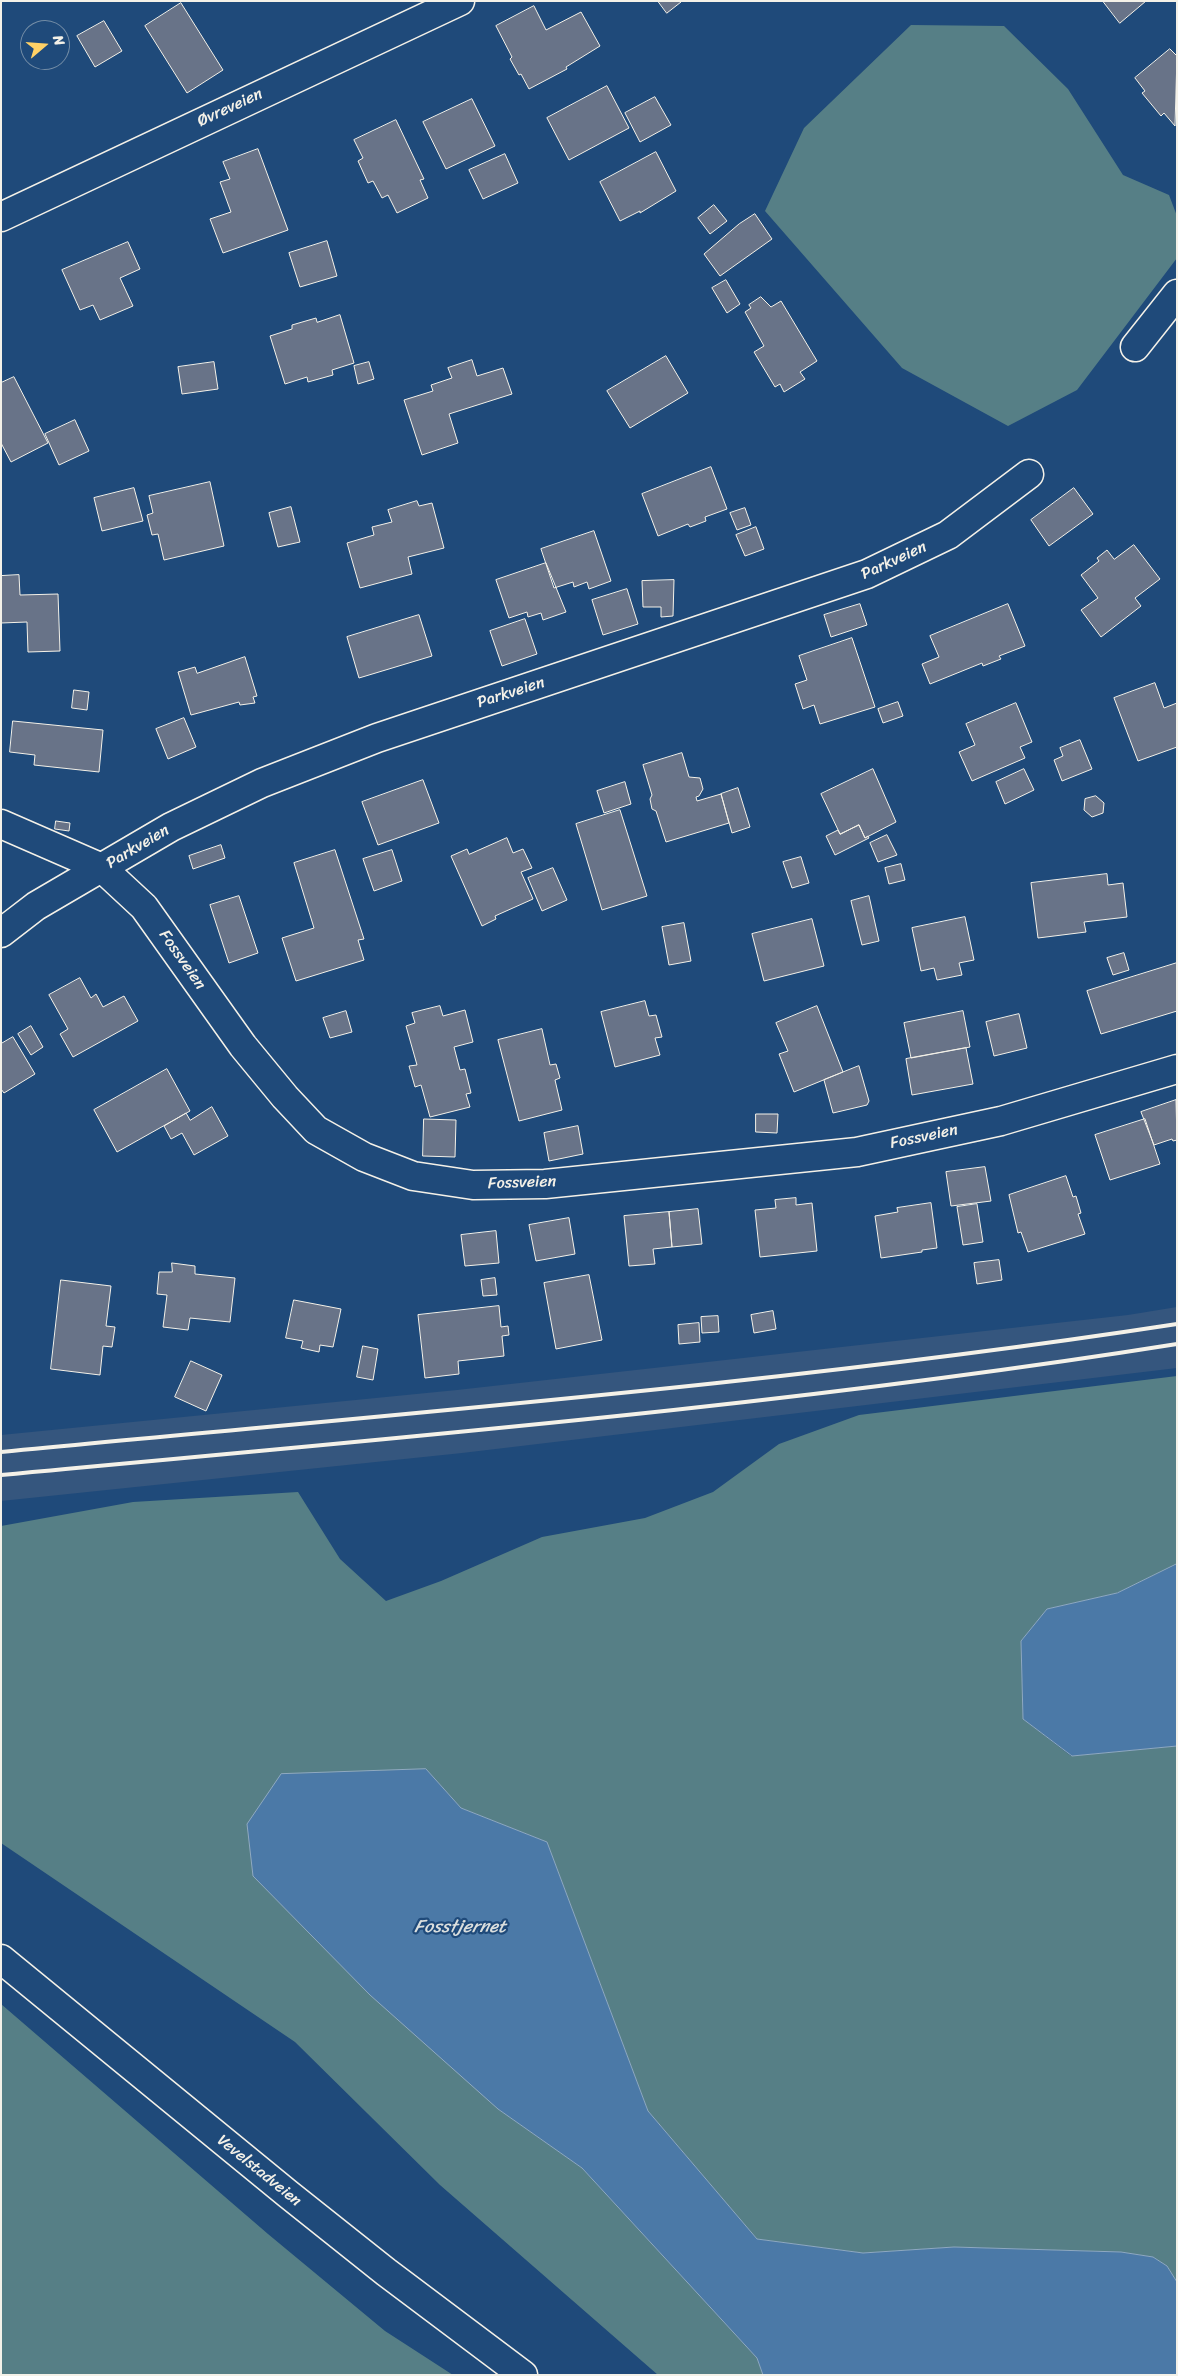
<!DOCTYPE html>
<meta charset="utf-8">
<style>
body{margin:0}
#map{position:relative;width:1178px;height:2376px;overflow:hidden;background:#1f4a7a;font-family:Sriracha,sans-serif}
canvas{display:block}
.frame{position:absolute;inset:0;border:2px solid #f4f1e8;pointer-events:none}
.north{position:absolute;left:20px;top:20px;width:50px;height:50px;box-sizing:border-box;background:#1f4a7a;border:1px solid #748da6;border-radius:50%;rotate:72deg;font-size:14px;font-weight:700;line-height:20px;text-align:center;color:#f4f1e8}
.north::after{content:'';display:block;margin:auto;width:18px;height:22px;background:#ffd166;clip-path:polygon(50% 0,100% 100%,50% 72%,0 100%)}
</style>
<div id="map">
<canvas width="1178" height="2376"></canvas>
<div class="frame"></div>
<div class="north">N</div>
</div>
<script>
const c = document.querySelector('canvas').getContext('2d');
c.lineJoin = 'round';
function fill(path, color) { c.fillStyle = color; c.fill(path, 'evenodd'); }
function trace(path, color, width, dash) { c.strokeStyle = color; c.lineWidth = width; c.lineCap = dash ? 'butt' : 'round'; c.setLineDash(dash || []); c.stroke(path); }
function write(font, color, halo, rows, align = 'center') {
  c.font = font + ' Sriracha,sans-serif'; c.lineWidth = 4.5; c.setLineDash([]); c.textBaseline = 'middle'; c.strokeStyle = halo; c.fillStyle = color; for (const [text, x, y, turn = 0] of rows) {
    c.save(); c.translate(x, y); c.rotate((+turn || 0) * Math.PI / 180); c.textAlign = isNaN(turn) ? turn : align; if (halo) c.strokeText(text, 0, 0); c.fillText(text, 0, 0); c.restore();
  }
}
fill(new Path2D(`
 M 1177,1307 L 1177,1368 L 462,1453 L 1,1501 L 1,1435 L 457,1390 L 1128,1315 Z`), '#35567e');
fill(new Path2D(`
 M 911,25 L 1004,26 L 1068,89 L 1123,175 L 1169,195 L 1177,216 L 1177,258 L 1077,390 L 1008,426 L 902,368 L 765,211 L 804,128 Z
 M 1177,1376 L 1177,1564 L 1117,1593 L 1047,1609 L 1021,1641 L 1023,1719 L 1071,1756 L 1177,1746 L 1177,2282 L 1167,2266 L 1153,2257 L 1121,2252 L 954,2247 L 863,2253 L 757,2239 L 648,2111 L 547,1842 L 461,1808 L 426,1769 L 498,2109 L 582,2168 L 757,2358 L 763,2375 L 658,2375 L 440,2185 L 295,2042 L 1,1843 L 1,1526 L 133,1502 L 298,1492 L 340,1559 L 386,1601 L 441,1581 L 542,1537 L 645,1518 L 713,1492 L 779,1444 L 859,1415 Z
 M 1,2004 L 268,2234 L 385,2331 L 453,2375 L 1,2375 Z`), '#567f86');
const water = new Path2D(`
 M 1177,1564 L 1177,1746 L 1072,1756 L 1023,1719 L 1021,1641 L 1047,1609 L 1117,1593 Z
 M 426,1769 L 461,1808 L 547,1842 L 648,2111 L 757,2239 L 863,2253 L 954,2247 L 1121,2252 L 1153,2257 L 1167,2266 L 1177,2282 L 1177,2375 L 763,2375 L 757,2358 L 582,2168 L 498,2109 L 370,1995 L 253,1876 L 247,1824 L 281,1774 Z`);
fill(water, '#4b79a7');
trace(water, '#8fa9c1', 1);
const building = new Path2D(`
 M 658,1 L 680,1 L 681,2 L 667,13 Z
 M 1103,1 L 1146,1 L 1120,23 Z
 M 181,3 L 223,70 L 187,93 L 145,26 Z
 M 534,6 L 546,30 L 581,12 L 600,46 L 566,67 L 567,69 L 529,89 L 521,74 L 519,75 L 510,59 L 512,57 L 496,26 Z
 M 104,21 L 122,51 L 95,67 L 77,36 Z
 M 1170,49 L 1177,56 L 1175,126 L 1164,113 L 1161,116 L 1142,93 L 1145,91 L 1135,78 Z
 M 607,86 L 629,128 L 569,160 L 547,118 Z
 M 655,97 L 671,125 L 640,142 L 625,113 Z
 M 472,99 L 495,146 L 446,169 L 423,122 Z
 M 396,120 L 424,179 L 420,180 L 428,198 L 397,213 L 388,195 L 382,198 L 373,181 L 368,183 L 358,161 L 363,158 L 354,140 Z
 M 258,149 L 288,230 L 223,253 L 210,219 L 231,212 L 220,182 L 230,179 L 223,162 Z
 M 656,152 L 676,191 L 640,213 L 640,211 L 620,221 L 600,182 Z
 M 505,154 L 518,183 L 483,199 L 469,170 Z
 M 714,205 L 727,221 L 710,234 L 698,218 Z
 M 755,214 L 772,239 L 720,276 L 704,254 L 739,224 Z
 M 327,241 L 337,276 L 300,287 L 289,253 Z
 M 128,242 L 140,269 L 120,278 L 133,306 L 100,320 L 93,305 L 80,310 L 62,270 Z
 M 726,280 L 740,304 L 727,313 L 712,288 Z
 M 761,297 L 771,307 L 781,301 L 817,361 L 800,372 L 805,379 L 784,392 L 780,384 L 775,387 L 754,352 L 764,346 L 745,312 L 751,308 L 749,305 Z
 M 340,315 L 354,363 L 332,370 L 333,375 L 308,382 L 307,377 L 285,384 L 270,336 L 292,329 L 292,325 L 316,318 L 317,322 Z
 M 666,356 L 688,393 L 630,428 L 607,391 Z
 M 472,360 L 477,376 L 503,368 L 512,394 L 449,414 L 458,443 L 422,455 L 404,400 L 433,391 L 431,385 L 452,378 L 448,368 Z
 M 214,362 L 218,389 L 182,394 L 178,367 Z
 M 369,362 L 374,379 L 358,384 L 354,366 Z
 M 14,377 L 48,443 L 11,462 L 1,443 L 1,383 Z
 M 75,420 L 89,451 L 59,465 L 45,434 Z
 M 711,467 L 727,509 L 705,517 L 706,521 L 690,527 L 688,524 L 658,536 L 642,494 Z
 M 210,482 L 224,546 L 164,560 L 158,534 L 152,535 L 147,515 L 153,513 L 149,496 Z
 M 134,488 L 143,521 L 102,531 L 94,498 Z
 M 1074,488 L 1093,514 L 1049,546 L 1031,520 Z
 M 417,501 L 419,506 L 432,503 L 444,548 L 408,557 L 412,574 L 360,588 L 347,543 L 374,535 L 372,527 L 392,522 L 388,510 Z
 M 291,507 L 300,542 L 278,547 L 269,513 Z
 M 745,508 L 751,525 L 737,530 L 730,513 Z
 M 756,527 L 764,549 L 745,556 L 736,535 Z
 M 594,531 L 611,581 L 589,589 L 587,582 L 574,587 L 573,582 L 554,588 L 541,549 Z
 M 1134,545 L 1160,579 L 1135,598 L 1141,606 L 1101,637 L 1081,610 L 1098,598 L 1081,575 L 1099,561 L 1097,558 L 1107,550 L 1114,559 Z
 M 546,563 L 566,612 L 543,620 L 541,613 L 528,617 L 527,612 L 509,618 L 496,580 Z
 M 19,575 L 20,595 L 58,594 L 60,651 L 28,652 L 27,622 L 1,623 L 1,576 Z
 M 674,580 L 673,616 L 661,617 L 661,607 L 643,607 L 642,581 Z
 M 627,589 L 638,624 L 603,635 L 592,600 Z
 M 860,604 L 867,625 L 831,637 L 824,615 Z
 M 1008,604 L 1025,646 L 999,656 L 1001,659 L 983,666 L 982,663 L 930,684 L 922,664 L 939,657 L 930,636 Z
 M 419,615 L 432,656 L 359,678 L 347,637 Z
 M 525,619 L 537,654 L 502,666 L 490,631 Z
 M 852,638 L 875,707 L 820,724 L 814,705 L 803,709 L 795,684 L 807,680 L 799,656 Z
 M 245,657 L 257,696 L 253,697 L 255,703 L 240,705 L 239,702 L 191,715 L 178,672 L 195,667 L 197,673 Z
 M 1155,683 L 1164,708 L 1177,703 L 1177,747 L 1138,761 L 1114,698 Z
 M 74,690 L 89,692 L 87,710 L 72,708 Z
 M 898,702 L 903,716 L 883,723 L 878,709 Z
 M 1016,703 L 1032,742 L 1020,747 L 1025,758 L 972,781 L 959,752 L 975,745 L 966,724 Z
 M 184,718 L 196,747 L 168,759 L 156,729 Z
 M 13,721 L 103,730 L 99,772 L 34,765 L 35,755 L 10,752 Z
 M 1080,740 L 1092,769 L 1062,781 L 1054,760 L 1063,756 L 1060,748 Z
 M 682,753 L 689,777 L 700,778 L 703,789 L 699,796 L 696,797 L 697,801 L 721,794 L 729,823 L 666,842 L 656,811 L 652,809 L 650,799 L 652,795 L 643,765 Z
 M 873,769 L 896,822 L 865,838 L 859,825 L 840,834 L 821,794 Z
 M 1024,769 L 1034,790 L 1005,804 L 996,782 Z
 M 423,780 L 439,823 L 378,845 L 362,802 Z
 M 625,782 L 631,804 L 604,813 L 597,791 Z
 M 738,788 L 750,827 L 732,833 L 721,794 Z
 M 1096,796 L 1104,803 L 1103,813 L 1092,817 L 1084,810 L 1085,799 Z
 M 620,810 L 647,896 L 602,910 L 576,824 Z
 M 56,821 L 70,823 L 69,831 L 55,829 Z
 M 859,825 L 865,838 L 868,836 L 869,838 L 835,855 L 826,836 L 838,830 L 840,834 Z
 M 887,835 L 897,855 L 878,862 L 870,843 Z
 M 507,838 L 513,853 L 523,849 L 532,868 L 521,872 L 533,899 L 495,916 L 496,919 L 482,926 L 451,856 L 467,849 L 469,854 Z
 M 221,845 L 225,858 L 193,869 L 189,856 Z
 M 335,850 L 364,939 L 358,940 L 364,960 L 296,981 L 282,938 L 314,928 L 294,863 Z
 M 392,850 L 402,881 L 374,891 L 363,859 Z
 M 801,857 L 809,883 L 792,888 L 783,862 Z
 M 901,864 L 905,880 L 889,884 L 885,868 Z
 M 553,868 L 567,900 L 542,911 L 528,878 Z
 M 1107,874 L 1108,885 L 1123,883 L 1127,917 L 1084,922 L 1086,932 L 1038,938 L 1031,883 Z
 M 239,896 L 258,953 L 229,963 L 210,905 Z
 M 869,896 L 879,941 L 862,945 L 851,901 Z
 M 965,917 L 974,960 L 959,963 L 962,975 L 937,980 L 934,968 L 921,971 L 912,928 Z
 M 812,919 L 824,966 L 764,981 L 752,934 Z
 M 684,923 L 691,961 L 669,965 L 662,927 Z
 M 1124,953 L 1129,970 L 1113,975 L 1107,958 Z
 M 1177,963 L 1177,1011 L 1101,1034 L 1087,991 Z
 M 80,978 L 91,998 L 96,994 L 103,1007 L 124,996 L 138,1021 L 73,1057 L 60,1034 L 68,1029 L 49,995 Z
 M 645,1001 L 649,1016 L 656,1015 L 662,1037 L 655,1038 L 660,1055 L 615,1067 L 601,1012 Z
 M 440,1006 L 443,1016 L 465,1010 L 473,1042 L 454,1047 L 460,1070 L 465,1069 L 471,1093 L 466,1094 L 470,1107 L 430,1117 L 421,1085 L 415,1087 L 409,1066 L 417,1065 L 406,1026 L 415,1023 L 412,1013 Z
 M 817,1006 L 843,1072 L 794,1092 L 779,1054 L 788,1051 L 776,1023 Z
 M 346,1011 L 352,1032 L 330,1038 L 323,1018 Z
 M 963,1011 L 970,1047 L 911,1058 L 904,1023 Z
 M 1019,1014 L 1027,1048 L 994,1056 L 986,1022 Z
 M 31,1026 L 43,1047 L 31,1055 L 18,1034 Z
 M 542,1029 L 550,1065 L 556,1064 L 560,1078 L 555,1080 L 562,1110 L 519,1121 L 498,1040 Z
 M 13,1037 L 35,1074 L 4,1093 L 1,1089 L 1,1044 Z
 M 966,1048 L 973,1084 L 912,1095 L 906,1059 Z
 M 859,1066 L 869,1101 L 867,1105 L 833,1113 L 824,1080 Z
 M 167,1069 L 190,1111 L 117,1152 L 94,1110 Z
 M 1176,1100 L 1177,1140 L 1173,1141 L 1172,1139 L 1154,1145 L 1141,1112 Z
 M 212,1107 L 228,1136 L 194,1155 L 182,1133 L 171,1139 L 164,1126 L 186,1113 L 190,1120 Z
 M 756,1114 L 778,1114 L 777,1133 L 756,1132 Z
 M 424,1119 L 456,1120 L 455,1157 L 423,1156 Z
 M 1145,1119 L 1160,1164 L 1110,1180 L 1095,1135 Z
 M 578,1126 L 583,1154 L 549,1161 L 544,1133 Z
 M 985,1167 L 991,1201 L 951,1206 L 946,1172 Z
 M 1066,1176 L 1073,1197 L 1076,1196 L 1081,1213 L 1078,1214 L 1085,1234 L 1028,1252 L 1021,1232 L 1018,1233 L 1009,1195 Z
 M 796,1198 L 796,1205 L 812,1203 L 817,1251 L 760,1257 L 755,1210 L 776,1208 L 775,1200 Z
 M 931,1203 L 937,1248 L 922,1250 L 922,1252 L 881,1258 L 875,1216 L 898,1212 L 897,1208 Z
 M 977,1204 L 983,1242 L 963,1245 L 957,1207 Z
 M 698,1209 L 702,1244 L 672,1247 L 669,1212 Z
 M 669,1212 L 672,1247 L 653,1249 L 655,1264 L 629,1266 L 624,1216 Z
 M 569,1218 L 575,1254 L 536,1261 L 529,1225 Z
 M 496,1231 L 499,1263 L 465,1266 L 461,1235 Z
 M 999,1260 L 1002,1280 L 977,1284 L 974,1263 Z
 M 172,1263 L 195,1266 L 195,1274 L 235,1278 L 230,1322 L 190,1318 L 188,1330 L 163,1327 L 167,1295 L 157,1294 L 159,1272 L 172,1272 Z
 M 589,1275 L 602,1340 L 556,1349 L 544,1283 Z
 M 495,1278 L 497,1295 L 483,1296 L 481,1280 Z
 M 61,1280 L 111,1286 L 106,1326 L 115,1327 L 112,1347 L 103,1346 L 100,1375 L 51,1369 Z
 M 294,1300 L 341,1309 L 333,1347 L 320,1345 L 319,1352 L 301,1348 L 303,1341 L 286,1338 Z
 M 499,1306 L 501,1327 L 508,1326 L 509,1335 L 502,1336 L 504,1356 L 458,1361 L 459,1374 L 425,1378 L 418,1315 Z
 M 773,1311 L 776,1329 L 754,1333 L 751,1315 Z
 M 718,1316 L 719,1332 L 702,1333 L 701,1317 Z
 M 699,1323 L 700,1342 L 679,1344 L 678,1325 Z
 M 363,1346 L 378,1349 L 373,1380 L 357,1377 Z
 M 191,1361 L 222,1375 L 206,1411 L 175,1397 Z`);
fill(building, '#687388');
trace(building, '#f4f1e8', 1);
const street = new Path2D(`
 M 1,217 L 460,1
 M 1135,347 L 1177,294
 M 1,824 L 102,868 L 144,907 L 243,1046 L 285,1097 L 316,1130 L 364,1157 L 413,1176 L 473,1185 L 545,1184 L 857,1152 L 1001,1121 L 1177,1069
 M 1,933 L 36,906 L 171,827 L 262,783 L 377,738 L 867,574 L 948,535 L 1029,474`);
const secondary = new Path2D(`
 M 1,1959 L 288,2194 L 386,2272 L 523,2375`);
trace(street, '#f4f1e8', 31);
trace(secondary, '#f4f1e8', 31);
trace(street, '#1f4a7a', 28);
trace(secondary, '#1f4a7a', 28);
trace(new Path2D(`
 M 1,1452 C 393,1414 787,1384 1177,1324
 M 1,1475 C 394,1438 787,1406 1177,1344`), '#f4f1e8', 4);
write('16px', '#f4f1e8', '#1f4a7a', [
 ["Øvreveien",230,108,-25],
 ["Parkveien",894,561,-25],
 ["Parkveien",511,693,-18],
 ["Parkveien",138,847,-31],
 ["Fossveien",182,960,55],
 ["Fossveien",924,1137,-12],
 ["Fossveien",522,1183,-2],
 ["Vevelstadveien",259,2171,39]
]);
write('italic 18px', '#dbdfde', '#1f4a7a', [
 ["Fosstjernet",460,1927]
]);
</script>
